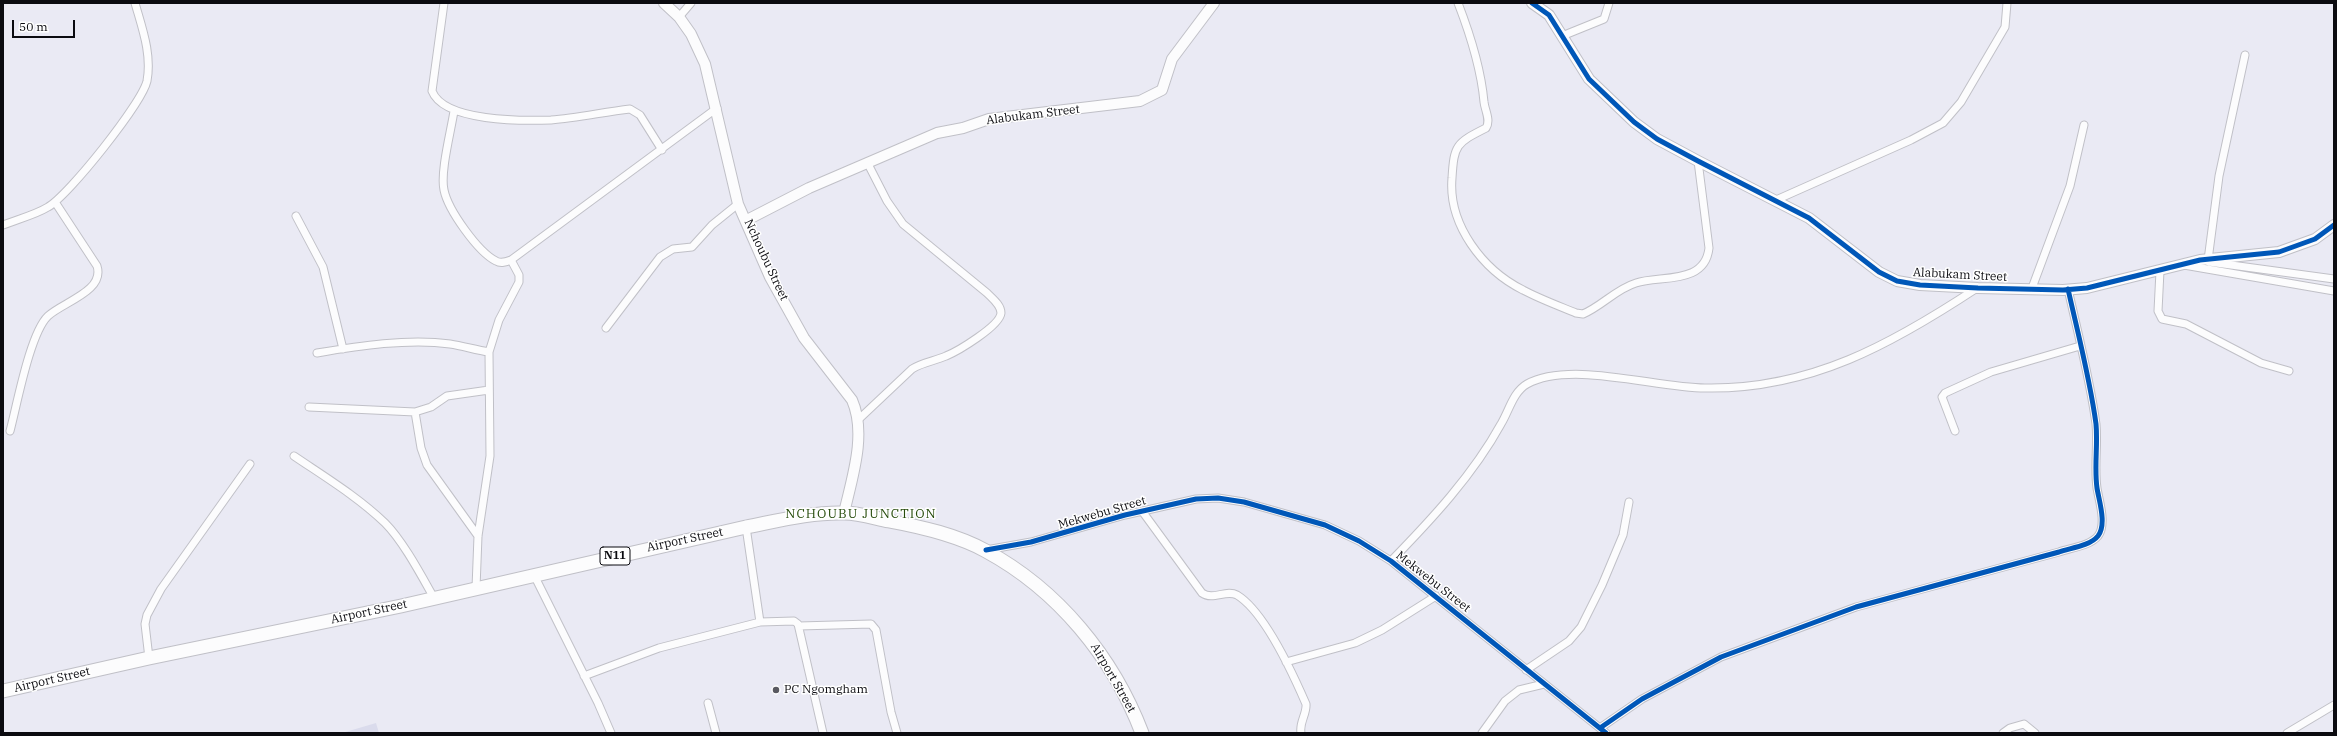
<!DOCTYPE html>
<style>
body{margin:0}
#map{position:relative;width:2337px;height:736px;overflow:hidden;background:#eaeaf4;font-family:"IBM Plex Serif",serif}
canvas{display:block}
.frame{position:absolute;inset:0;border:4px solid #0b0b10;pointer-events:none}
.scale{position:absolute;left:12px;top:20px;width:63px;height:18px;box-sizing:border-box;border:2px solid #0b0b10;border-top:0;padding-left:5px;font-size:12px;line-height:14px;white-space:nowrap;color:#0b0b10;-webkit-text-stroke:3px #fff;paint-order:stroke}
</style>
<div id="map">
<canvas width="2337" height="736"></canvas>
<div class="frame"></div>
<div class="scale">50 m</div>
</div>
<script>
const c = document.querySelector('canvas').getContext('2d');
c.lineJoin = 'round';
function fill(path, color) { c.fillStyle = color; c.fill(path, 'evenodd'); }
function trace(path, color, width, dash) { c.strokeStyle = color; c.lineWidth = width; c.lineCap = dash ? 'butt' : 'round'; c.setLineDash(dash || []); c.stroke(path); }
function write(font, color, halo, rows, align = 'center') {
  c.font = font + ' "IBM Plex Serif",serif'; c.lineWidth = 3; c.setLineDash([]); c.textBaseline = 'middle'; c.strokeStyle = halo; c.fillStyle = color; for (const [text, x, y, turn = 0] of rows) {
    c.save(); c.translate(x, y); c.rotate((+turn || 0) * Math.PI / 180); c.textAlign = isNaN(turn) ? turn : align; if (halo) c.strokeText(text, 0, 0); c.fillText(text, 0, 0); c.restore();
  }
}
fill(new Path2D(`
 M 376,723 L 379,733 L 342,733 Z`), '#dadbec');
const street = new Path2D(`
 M 444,3 L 432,91 C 444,122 523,121 551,120 C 577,118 604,112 630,109 L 640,115 L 662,150
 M 1458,3 C 1470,34 1481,68 1484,102 C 1485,111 1491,120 1486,128 C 1456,143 1454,145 1452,178 C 1448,225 1483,270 1523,290 C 1540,299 1559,306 1576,313 L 1583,314 C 1602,306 1616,289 1636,283 C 1661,275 1705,285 1709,248 L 1698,161
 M 679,17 L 691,3
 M 1562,36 L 1604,19 L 1609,3
 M 454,111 C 451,131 440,172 444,190 C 448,210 478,252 496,261 C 501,264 506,262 511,260 L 717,108
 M 1776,200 L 1911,140 L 1943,123 L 1961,102 L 2005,27 L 2007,3
 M 296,216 L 323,267 L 343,349
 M 3,225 C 18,219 35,215 48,207 C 69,195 142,103 147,81 C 152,54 142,28 135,3
 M 2208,260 L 2219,176 L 2245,55
 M 2209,262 L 2334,279
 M 2184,265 L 2334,291
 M 2160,271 L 2158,311 L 2162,319 L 2186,324 L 2261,363 L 2289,371
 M 2032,288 L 2070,186 L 2084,125
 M 606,328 L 660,257 L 673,249 L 692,247 L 712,225 L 738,204
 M 317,353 C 358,346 409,338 450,344 C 463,346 476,350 489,352
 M 309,407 L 415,412 L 431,407 L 447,396 L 489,390
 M 415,412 L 421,448 L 427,465 L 478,536
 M 859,419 L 912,369 C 923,362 935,361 946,356 C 958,351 1000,326 1001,313 C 1001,305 993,299 987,293 L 903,224 L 887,201 L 867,162
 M 10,431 C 17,405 30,333 48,316 C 63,302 105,291 97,266 L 55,202
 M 1955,431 L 1942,397 L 1945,393 L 1991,372 L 2080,346
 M 294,456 C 325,477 358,497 385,523 C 403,541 421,575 434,598
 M 1142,511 L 1202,593 C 1213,601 1226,589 1237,595 C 1265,612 1293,674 1306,704 C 1307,714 1299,722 1301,733
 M 746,527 L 760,622 L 794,621 L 798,624 L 823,733
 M 986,550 L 1031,542 L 1125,515 L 1196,499 L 1218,498 L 1244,502 L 1325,525 L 1359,541 L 1391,561 L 1606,733
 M 1391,561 C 1431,520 1473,475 1501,424 C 1509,411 1513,392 1527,384 C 1571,360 1656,388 1705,388 C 1810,390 1892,344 1977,288
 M 534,575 L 598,703 L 611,733
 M 476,588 L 478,536 L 490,456 L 489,352 L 499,320 L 519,282 L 519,275 L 511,260
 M 799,626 L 871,624 L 876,630 L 891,712 L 897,733
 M 149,658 L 145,624 L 147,615 L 161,589 L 250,464
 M 1286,662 L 1355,643 L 1382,630 L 1436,596
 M 1526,670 L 1569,641 L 1581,627 L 1602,585 L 1623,535 L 1629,502
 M 584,676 L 659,648 L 760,622
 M 708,703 L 716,733
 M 1600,728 L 1642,699 L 1721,657 L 1856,607 L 2059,552 C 2070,548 2090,546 2098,536 C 2107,524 2099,501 2097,488 C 2094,467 2098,445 2096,424 C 2090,379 2078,334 2068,289
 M 1482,733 L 1505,701 L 1519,690 L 1544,684
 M 2003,733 L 2010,728 L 2024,724 L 2035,733
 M 2287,733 L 2334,705`);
const secondary = new Path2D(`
 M 664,3 L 679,17 L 691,34 L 705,64 L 738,204 L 770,277 L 804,338 L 852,400 C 867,434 852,478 844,513
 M 1532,3 L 1549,15 L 1589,79 L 1634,122 L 1657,139 L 1698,161 L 1809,218 L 1879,272 L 1897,281 L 1920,285 L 1978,288 L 2063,290 L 2087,288 L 2200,260 L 2279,252 L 2315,239 L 2334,225
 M 747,220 L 809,188 L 937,133 L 963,128 L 989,119 L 1140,101 L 1162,90 L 1172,59 L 1214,3`);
const highway = new Path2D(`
 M 3,691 L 149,658 L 401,606 L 746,527 C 777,521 812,512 844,513 C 859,513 874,518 889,521 C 922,527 957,535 986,551 C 1058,590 1113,657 1142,733`);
trace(street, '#c0c0c7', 9);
trace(secondary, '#c0c0c7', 12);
trace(highway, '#c0c0c7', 15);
trace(street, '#fcfcfd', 7);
trace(secondary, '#fcfcfd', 10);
trace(highway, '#fcfcfd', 13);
trace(new Path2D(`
 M 1532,3 L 1549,15 L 1589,79 L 1634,122 L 1657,139 L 1698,161 L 1809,218 L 1879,272 L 1897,281 L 1920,285 L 1978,288 L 2063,290 L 2087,288 L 2200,260 L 2279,252 L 2315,239 L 2334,225
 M 986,550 L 1031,542 L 1125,515 L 1196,499 L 1218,498 L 1244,502 L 1325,525 L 1359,541 L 1391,561 L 1606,733
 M 1600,728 L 1642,699 L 1721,657 L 1856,607 L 2059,552 C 2070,548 2090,546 2098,536 C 2107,524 2099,501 2097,488 C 2094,467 2098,445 2096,424 C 2090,379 2078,334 2068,289`), '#0057b8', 5);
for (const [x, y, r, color] of [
 [776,690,4,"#595960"]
]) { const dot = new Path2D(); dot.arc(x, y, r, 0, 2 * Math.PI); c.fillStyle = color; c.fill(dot); trace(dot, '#fff', 1.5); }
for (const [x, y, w] of [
 [615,556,30]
]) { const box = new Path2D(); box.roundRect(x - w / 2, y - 9, w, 18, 3); c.fillStyle = '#fff'; c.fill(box); trace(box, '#0b0b10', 1); }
write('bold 11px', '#0b0b10', null, [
 ["N11",615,556]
]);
write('12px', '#0b0b10', '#fff', [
 ["Alabukam Street",1033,115,-7],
 ["Nchoubu Street",766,260,65],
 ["Alabukam Street",1960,275,3],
 ["Mekwebu Street",1102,513,-16],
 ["Airport Street",685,540,-12],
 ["Mekwebu Street",1433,582,38],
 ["Airport Street",369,612,-12],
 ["Airport Street",1113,678,60],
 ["Airport Street",52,680,-13]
]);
write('12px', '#0b0b10', '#fff', [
 ["PC Ngomgham",784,690]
], 'left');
c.letterSpacing = '1px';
write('13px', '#264b0b', '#fff', [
 ["NCHOUBU JUNCTION",861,514]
]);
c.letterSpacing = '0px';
</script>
